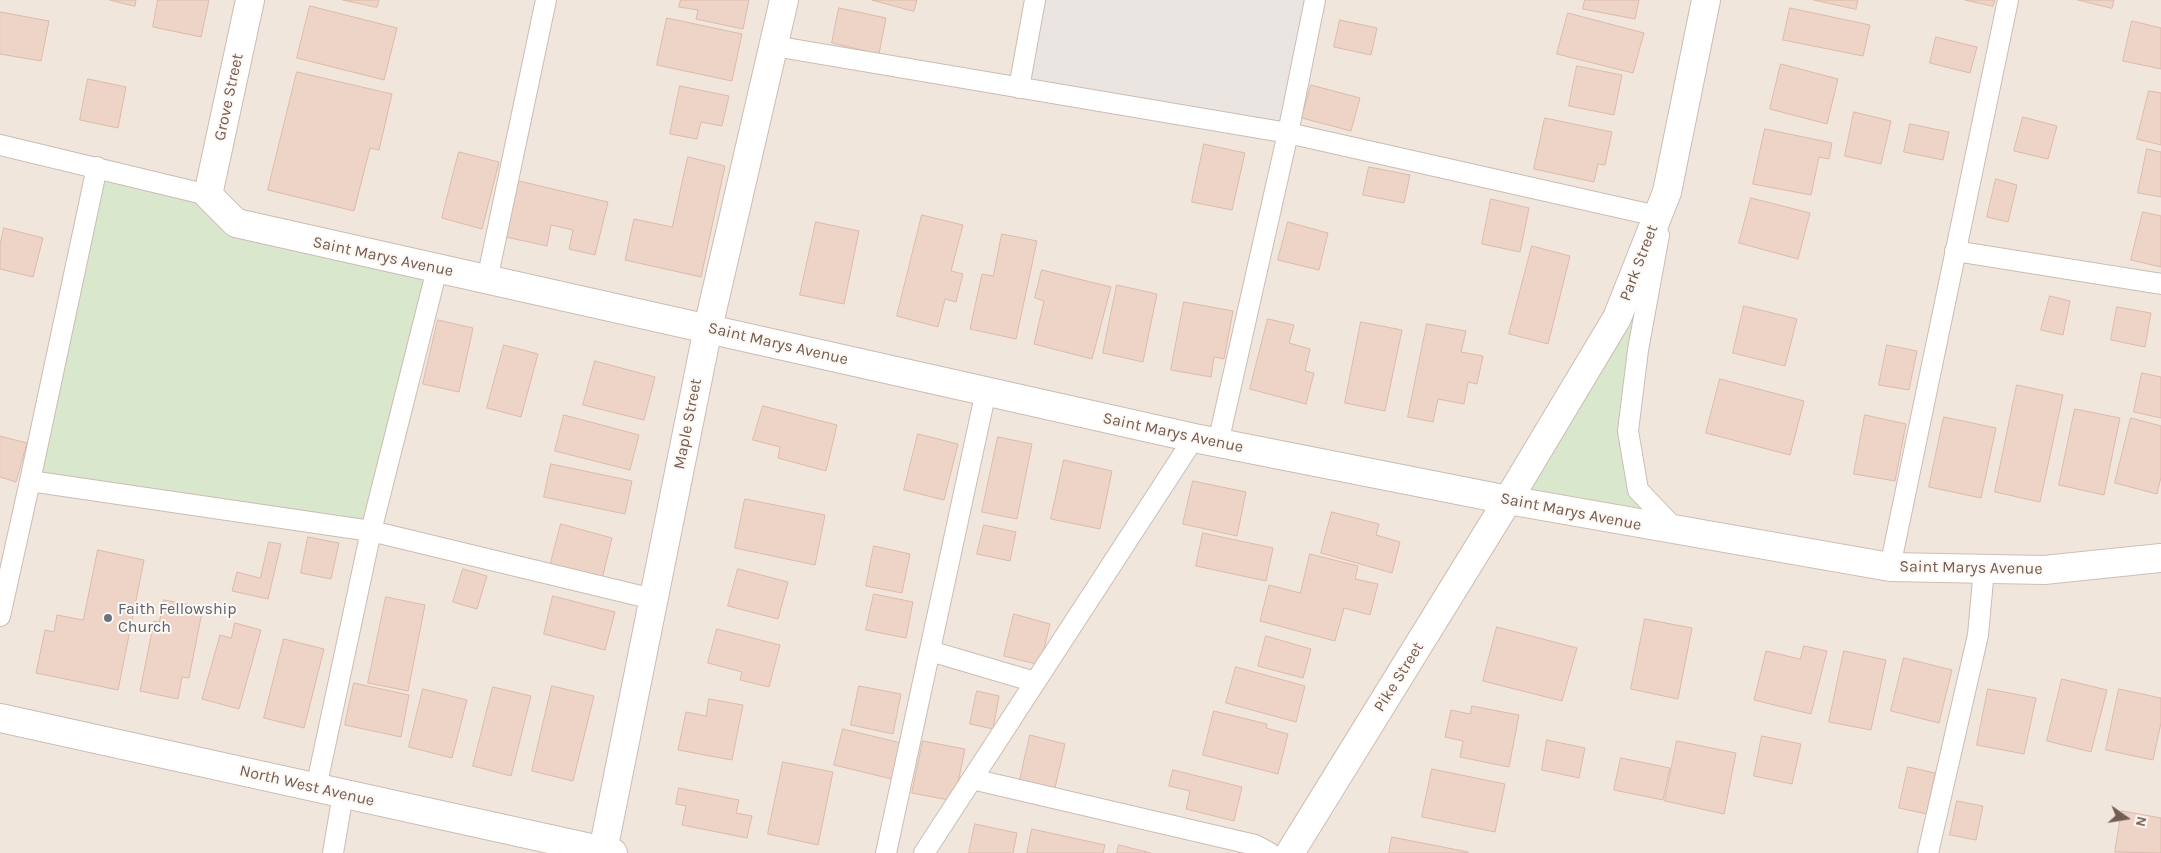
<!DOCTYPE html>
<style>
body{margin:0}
#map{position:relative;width:2161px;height:853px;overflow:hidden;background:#fbf4ed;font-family:Karla,sans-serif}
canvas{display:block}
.north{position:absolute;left:2101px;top:793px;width:50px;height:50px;-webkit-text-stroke:4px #fdf8f3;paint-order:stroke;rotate:103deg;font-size:14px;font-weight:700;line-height:20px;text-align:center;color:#735c52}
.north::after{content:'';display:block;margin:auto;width:18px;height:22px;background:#735c52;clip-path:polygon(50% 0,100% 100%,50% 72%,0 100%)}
</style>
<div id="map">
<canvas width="2161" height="853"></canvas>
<div class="north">N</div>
</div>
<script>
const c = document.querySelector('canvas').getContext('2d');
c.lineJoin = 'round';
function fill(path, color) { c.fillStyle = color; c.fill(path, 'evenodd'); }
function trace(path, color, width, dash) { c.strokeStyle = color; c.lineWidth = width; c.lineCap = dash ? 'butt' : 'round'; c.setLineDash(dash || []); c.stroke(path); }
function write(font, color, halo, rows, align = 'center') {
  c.font = font + ' Karla,sans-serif'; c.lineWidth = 4; c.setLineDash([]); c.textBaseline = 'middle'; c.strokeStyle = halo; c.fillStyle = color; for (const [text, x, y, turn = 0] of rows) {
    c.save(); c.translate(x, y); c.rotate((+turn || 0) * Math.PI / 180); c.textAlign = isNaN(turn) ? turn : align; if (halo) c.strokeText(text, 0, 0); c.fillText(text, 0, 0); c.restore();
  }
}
fill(new Path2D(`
 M 0,0 L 2161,0 L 2161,853 L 0,853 Z`), '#f1e6dc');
fill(new Path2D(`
 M 1035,0 L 1315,0 L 1288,133 L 1019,88 Z`), '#ebe5e1');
fill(new Path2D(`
 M 97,167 L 208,195 L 236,223 L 437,269 L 371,531 L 30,481 Z
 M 1667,192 L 1628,431 L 1638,490 L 1678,532 L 1508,500 Z`), '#d9e7cc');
const building = new Path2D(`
 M 110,0 L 136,0 L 135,6 Z
 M 158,0 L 209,0 L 201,37 L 153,27 Z
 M 343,0 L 379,0 L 377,7 Z
 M 681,0 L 749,0 L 743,29 L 696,19 L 698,10 L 679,7 Z
 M 872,0 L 917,0 L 914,11 Z
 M 1585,0 L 1639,0 L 1635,19 L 1583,9 Z
 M 1814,0 L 1858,0 L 1856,9 Z
 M 1965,0 L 1995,0 L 1993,6 Z
 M 2078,0 L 2114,0 L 2112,8 Z
 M 310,6 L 397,28 L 384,80 L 297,58 Z
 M 839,8 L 886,18 L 879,54 L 832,43 Z
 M 1790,8 L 1870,25 L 1863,56 L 1783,40 Z
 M 0,12 L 49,21 L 41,61 L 0,54 Z
 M 1568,13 L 1644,33 L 1633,73 L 1557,54 Z
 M 667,18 L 742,34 L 732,81 L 657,65 Z
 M 1340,20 L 1377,28 L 1371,55 L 1334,47 Z
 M 2132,21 L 2161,28 L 2161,69 L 2123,61 Z
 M 1936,37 L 1977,47 L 1970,73 L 1930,63 Z
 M 1781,64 L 1838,79 L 1827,124 L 1770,109 Z
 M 1577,66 L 1622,75 L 1614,115 L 1569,106 Z
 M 297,72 L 392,94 L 379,150 L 370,148 L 354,211 L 268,190 Z
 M 88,79 L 126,87 L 118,128 L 80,120 Z
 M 1311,85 L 1360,98 L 1351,131 L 1302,118 Z
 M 680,86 L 729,96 L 722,126 L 701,122 L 697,139 L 670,134 Z
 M 2149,91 L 2161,93 L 2161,145 L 2137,139 Z
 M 1854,112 L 1891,121 L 1881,164 L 1845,156 Z
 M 2023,117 L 2057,126 L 2048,159 L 2014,151 Z
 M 1545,118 L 1612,132 L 1605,165 L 1598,164 L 1594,182 L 1534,169 Z
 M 1910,124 L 1949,132 L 1943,160 L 1904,152 Z
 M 1765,129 L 1832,143 L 1829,159 L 1819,157 L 1811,195 L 1753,184 Z
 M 1204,144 L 1245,153 L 1232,210 L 1192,202 Z
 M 2147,149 L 2161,152 L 2161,197 L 2138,193 Z
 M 459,152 L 499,162 L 482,229 L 442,218 Z
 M 688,157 L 725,166 L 701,277 L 625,260 L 634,219 L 672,227 Z
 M 1369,167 L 1410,175 L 1404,203 L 1363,195 Z
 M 1996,179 L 2017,185 L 2008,222 L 1987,217 Z
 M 519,181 L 608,202 L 595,255 L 569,249 L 573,230 L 551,225 L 547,246 L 506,237 Z
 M 1751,198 L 1810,213 L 1798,259 L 1739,243 Z
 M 1491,199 L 1529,208 L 1520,252 L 1482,244 Z
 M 2143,212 L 2161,216 L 2161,267 L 2131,260 Z
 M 922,215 L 963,225 L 951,271 L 963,274 L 956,302 L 945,299 L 938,327 L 897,316 Z
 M 816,222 L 859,231 L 844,304 L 800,295 Z
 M 1288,222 L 1328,233 L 1319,270 L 1278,260 Z
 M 4,228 L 43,238 L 33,277 L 0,269 L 0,246 Z
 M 1002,234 L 1037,241 L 1016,339 L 970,329 L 982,274 L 993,276 Z
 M 1532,246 L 1570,256 L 1548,344 L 1509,334 Z
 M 1042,270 L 1111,287 L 1092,359 L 1034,344 L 1044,301 L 1035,298 Z
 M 1117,285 L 1157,294 L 1143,362 L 1103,353 Z
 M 2050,296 L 2070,301 L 2063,335 L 2041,330 Z
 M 1184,302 L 1233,311 L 1224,359 L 1214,357 L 1211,377 L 1171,370 Z
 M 1744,306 L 1797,319 L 1785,366 L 1733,353 Z
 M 2117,307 L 2151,313 L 2145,347 L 2111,340 Z
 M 1268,319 L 1294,325 L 1289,343 L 1310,349 L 1305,371 L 1314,373 L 1306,404 L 1250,389 Z
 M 438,320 L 473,328 L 459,392 L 423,384 Z
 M 1361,322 L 1402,330 L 1385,411 L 1345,403 Z
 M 1427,324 L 1466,331 L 1461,352 L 1483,356 L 1477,384 L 1468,382 L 1464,404 L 1438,399 L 1433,422 L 1408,417 Z
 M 504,345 L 538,354 L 521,417 L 487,408 Z
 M 1887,345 L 1917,351 L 1909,390 L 1879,385 Z
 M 595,361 L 655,377 L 644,420 L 583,405 Z
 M 2142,373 L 2161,377 L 2161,418 L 2134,412 Z
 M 1720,379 L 1804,401 L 1790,455 L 1706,433 Z
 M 2017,385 L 2063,395 L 2040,502 L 1995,492 Z
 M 763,406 L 837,425 L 826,471 L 778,458 L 780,447 L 753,440 Z
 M 2075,409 L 2120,418 L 2104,495 L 2059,485 Z
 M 564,415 L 639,435 L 630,470 L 555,451 Z
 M 1865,415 L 1906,424 L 1895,481 L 1854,474 Z
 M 1944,417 L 1996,428 L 1981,498 L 1929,487 Z
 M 2131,418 L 2161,426 L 2161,477 L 2157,494 L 2115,483 Z
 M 918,434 L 958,444 L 944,500 L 904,490 Z
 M 0,436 L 27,443 L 16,482 L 0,477 Z
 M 998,437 L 1032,444 L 1017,519 L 982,512 Z
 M 1064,460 L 1112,471 L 1100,529 L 1051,519 Z
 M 551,464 L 632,481 L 625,514 L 544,497 Z
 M 1193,481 L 1246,492 L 1237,536 L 1183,524 Z
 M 745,499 L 825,515 L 815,565 L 735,548 Z
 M 1332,512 L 1379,524 L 1376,535 L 1400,542 L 1392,573 L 1321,553 Z
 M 561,524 L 612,538 L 602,579 L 550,566 Z
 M 984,525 L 1016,532 L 1010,561 L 977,554 Z
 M 1203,533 L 1273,548 L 1266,581 L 1196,566 Z
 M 308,537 L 339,543 L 331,579 L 301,573 Z
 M 269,542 L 281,544 L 268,599 L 232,591 L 237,572 L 260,578 Z
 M 874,546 L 910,554 L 902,593 L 866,586 Z
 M 98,550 L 144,560 L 118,690 L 36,673 L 45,630 L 54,632 L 57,615 L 83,620 Z
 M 1310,554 L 1358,566 L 1355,579 L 1378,584 L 1370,615 L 1344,608 L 1335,641 L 1260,621 L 1269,585 L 1300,593 Z
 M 463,569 L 487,576 L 477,609 L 453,602 Z
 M 738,569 L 788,582 L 778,619 L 728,606 Z
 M 874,594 L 913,602 L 906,638 L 866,630 Z
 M 553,596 L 615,612 L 605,650 L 544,634 Z
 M 386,597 L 425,605 L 408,691 L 368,683 Z
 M 164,600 L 203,607 L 189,678 L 182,677 L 178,699 L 140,691 L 154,621 L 159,622 Z
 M 1014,614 L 1050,624 L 1040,665 L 1004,656 Z
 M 1645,619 L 1692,628 L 1678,699 L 1631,689 Z
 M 235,623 L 261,630 L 239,709 L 202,699 L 220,635 L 231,638 Z
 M 1497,627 L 1577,648 L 1562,701 L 1483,681 Z
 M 717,629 L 780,645 L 769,687 L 740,680 L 742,672 L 708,663 Z
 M 1266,636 L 1311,649 L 1303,678 L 1258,666 Z
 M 284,639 L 324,649 L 304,728 L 264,718 Z
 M 1804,646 L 1827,651 L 1811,714 L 1754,700 L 1766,651 L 1800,659 Z
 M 1844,651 L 1886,660 L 1871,730 L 1829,722 Z
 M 1904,658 L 1952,670 L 1939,723 L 1891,711 Z
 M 1236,667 L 1305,686 L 1296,722 L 1226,703 Z
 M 2062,679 L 2107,690 L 2091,752 L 2047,741 Z
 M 354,683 L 409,695 L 401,737 L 345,725 Z
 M 552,686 L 594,696 L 573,781 L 532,771 Z
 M 859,686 L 901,694 L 893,734 L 851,725 Z
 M 493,687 L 531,696 L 511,776 L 473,766 Z
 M 423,689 L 467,700 L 452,758 L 409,747 Z
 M 1988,689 L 2036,698 L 2024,754 L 1977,745 Z
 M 2119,689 L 2161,698 L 2161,723 L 2153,760 L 2106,750 Z
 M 977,691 L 999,696 L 993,729 L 970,724 Z
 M 709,699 L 743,705 L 732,760 L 678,750 L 686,712 L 706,716 Z
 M 1472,706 L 1519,715 L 1509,767 L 1460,757 L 1463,741 L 1445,737 L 1451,710 L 1470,714 Z
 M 1214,711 L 1267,724 L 1266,728 L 1288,734 L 1278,774 L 1203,755 Z
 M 843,729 L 901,743 L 892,779 L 834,765 Z
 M 1030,735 L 1065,744 L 1055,788 L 1020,780 Z
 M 1762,736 L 1801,744 L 1792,784 L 1754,776 Z
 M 1547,740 L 1585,748 L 1579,778 L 1542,770 Z
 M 923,741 L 965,749 L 954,801 L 912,793 Z
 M 1677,741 L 1736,753 L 1724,814 L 1665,801 Z
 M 1621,758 L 1670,768 L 1663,800 L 1614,790 Z
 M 783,762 L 833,772 L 818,845 L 768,834 Z
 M 1908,767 L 1935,773 L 1927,814 L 1899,808 Z
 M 1432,769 L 1505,784 L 1495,832 L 1422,817 Z
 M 1173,770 L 1242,787 L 1234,821 L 1186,809 L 1190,791 L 1169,786 Z
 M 679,788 L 739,800 L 736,813 L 752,816 L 747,838 L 682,825 L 686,806 L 676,804 Z
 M 1957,801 L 1983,806 L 1976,840 L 1950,835 Z
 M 2122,811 L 2161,818 L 2161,853 L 2115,852 Z
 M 975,824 L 1017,833 L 1013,853 L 969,853 Z
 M 1032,829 L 1105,845 L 1103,853 L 1027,853 Z
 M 1392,837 L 1468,852 L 1468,853 L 1389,853 Z
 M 1119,845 L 1151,853 L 1117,853 Z`);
fill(building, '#edd4c7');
trace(building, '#ddbaaa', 1);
const lane = new Path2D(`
 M 774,46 L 1288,133 L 1657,216
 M 1019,88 L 1035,0
 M 0,145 L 208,195
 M 1659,235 L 1638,350 L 1628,431 L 1638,490 L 1678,532
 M 1955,251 L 2161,284
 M 487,280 L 546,0
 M 1218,443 L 1288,133 L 1315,0
 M 30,481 L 97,167
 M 1890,567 L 2008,0
 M 0,616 L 30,481 L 371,531 L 653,599
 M 930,651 L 1035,682
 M 972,779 L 1255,845 L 1270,853
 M 316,788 L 371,531 L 437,269
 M 333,853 L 343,794
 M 886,853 L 986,391
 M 924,853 L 1194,438
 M 1928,853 L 1978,635 L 1984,569`);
const street = new Path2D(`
 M 250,0 L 208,195 L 236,223 L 1194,438 L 1508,500 L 1617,318 L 1667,192 L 1706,0
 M 0,718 L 613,853
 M 603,851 L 708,328 L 784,0`);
const secondary = new Path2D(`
 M 1290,853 L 1508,500 L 1890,567 L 2044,570 L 2161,558`);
trace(lane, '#ccbcb3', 22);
trace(street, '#ccbcb3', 30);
trace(secondary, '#d0beb4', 30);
trace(lane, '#fff', 20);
trace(street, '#fff', 28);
trace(secondary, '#fff', 28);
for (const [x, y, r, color] of [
 [108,618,5,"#6b7280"]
]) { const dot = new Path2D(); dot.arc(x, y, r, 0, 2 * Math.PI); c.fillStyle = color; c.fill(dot); trace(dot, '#fdf8f3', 2); }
write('16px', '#735c52', '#fdf8f3', [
 ["Grove Street",229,97,-78],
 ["Saint Marys Avenue",383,257,12],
 ["Park Street",1639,263,-69],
 ["Saint Marys Avenue",778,344,13],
 ["Maple Street",688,424,-79],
 ["Saint Marys Avenue",1173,433,12],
 ["Saint Marys Avenue",1571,512,11],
 ["Saint Marys Avenue",1971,568,1],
 ["Pike Street",1399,677,-58],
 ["North West Avenue",307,786,13]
]);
write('16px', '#5b616d', '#fdf8f3', [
 ["Faith Fellowship",118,609],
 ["Church",118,627]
], 'left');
</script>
